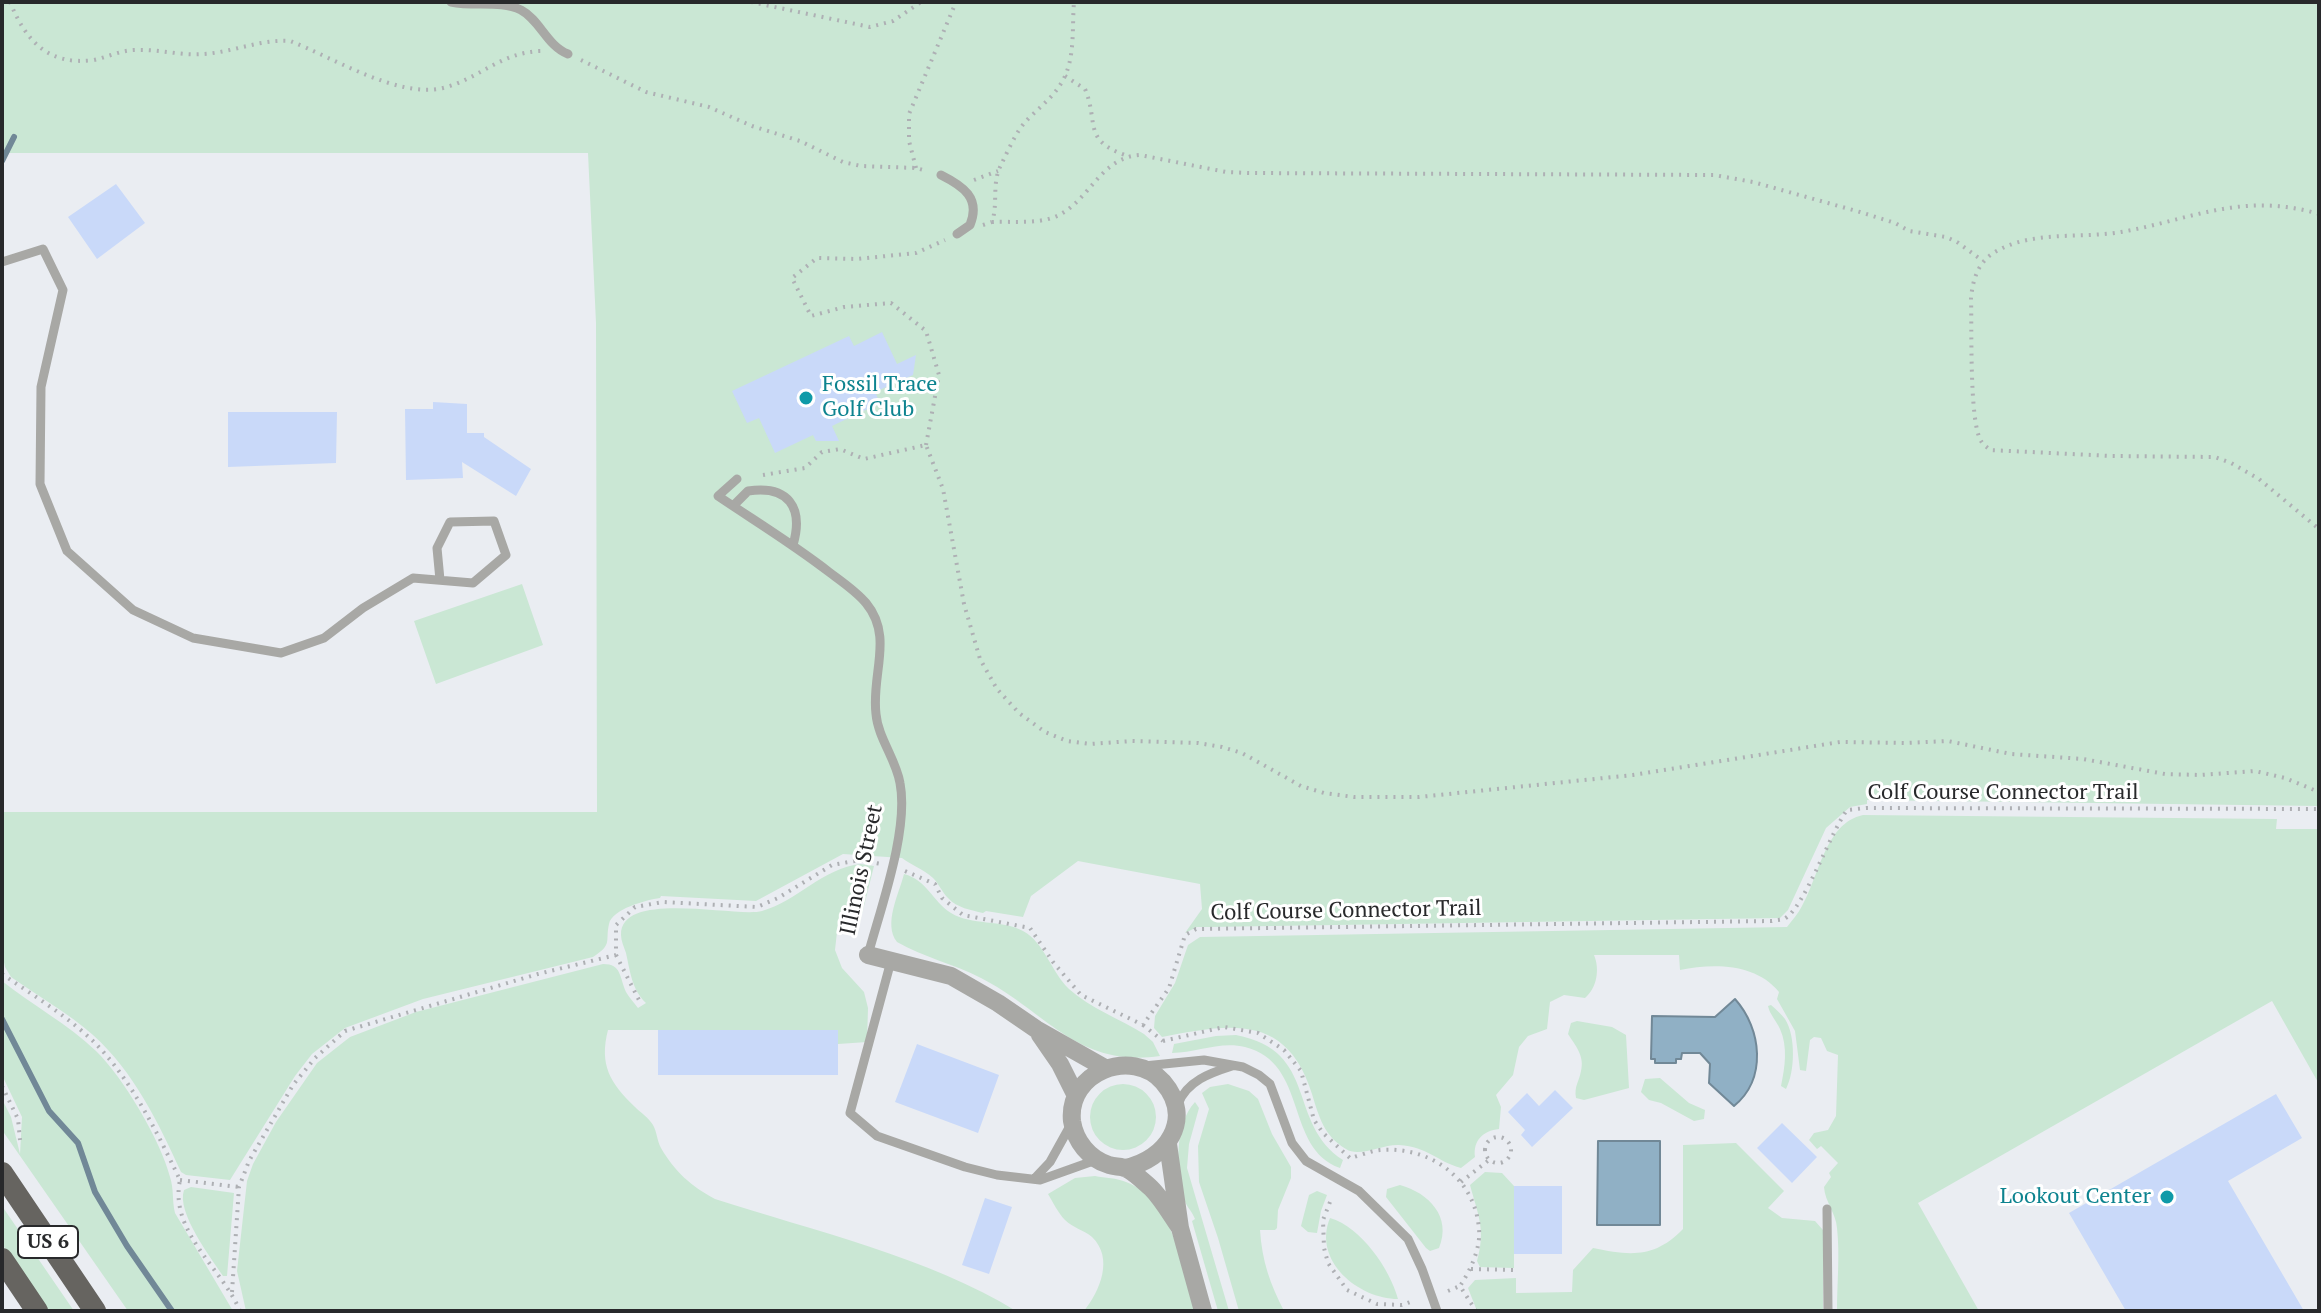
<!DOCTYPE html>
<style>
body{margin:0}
#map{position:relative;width:2321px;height:1313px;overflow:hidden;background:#eaedf2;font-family:"PT Serif",serif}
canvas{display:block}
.frame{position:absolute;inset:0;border:4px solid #28292b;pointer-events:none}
</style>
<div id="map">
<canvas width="2321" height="1313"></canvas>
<div class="frame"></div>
</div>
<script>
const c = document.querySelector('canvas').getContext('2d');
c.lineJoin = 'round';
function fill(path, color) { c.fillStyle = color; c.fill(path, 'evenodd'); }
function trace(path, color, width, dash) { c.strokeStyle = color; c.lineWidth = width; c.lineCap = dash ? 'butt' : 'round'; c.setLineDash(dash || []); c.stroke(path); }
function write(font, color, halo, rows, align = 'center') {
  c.font = font + ' "PT Serif",serif'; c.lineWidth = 6; c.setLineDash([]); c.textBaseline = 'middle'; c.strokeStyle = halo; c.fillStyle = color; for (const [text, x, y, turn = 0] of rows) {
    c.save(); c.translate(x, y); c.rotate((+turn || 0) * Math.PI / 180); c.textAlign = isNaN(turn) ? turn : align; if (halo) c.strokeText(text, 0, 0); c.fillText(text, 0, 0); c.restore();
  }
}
fill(new Path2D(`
 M 2,2 L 2319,2 L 2319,806 L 1867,800 L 1867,804 L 1850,807 L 1826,828 L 1788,910 L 1780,918 L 1208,927 L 1197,927 L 1185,933 L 1202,909 L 1200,884 L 1078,861 L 1031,896 L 1023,917 L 986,911 L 983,913 C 971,910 957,908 948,898 C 942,892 939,884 933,878 C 923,869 911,865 902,858 L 843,854 L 756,901 L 661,896 L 660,898 C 646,900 612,909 609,924 C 605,942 613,944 593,957 L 423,999 L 345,1028 L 312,1054 L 295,1076 L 230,1180 L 186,1175 L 181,1172 C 158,1122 134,1072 93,1035 C 68,1013 38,996 11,977 L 5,967 L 2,953 L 2,812 L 597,812 L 596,323 L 588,153 L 2,153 Z
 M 522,584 L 543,645 L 436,684 L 414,621 Z
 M 1863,815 L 2277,819 L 2276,829 L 2319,829 L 2319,1084 L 2272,1001 L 1918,1203 L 1979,1311 L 1837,1311 C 1837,1284 1840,1255 1837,1228 C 1836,1213 1825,1202 1824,1187 L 1831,1177 L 1829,1173 L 1838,1163 L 1821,1146 L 1817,1149 L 1809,1140 L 1814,1133 L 1828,1130 L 1836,1116 L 1838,1055 L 1827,1051 L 1821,1038 L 1814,1037 L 1810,1040 L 1806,1071 L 1800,1070 L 1795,1031 L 1777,999 L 1779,992 C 1756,963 1713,963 1680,970 L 1679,955 L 1594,955 C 1600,969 1597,988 1585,998 L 1564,995 L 1550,1002 L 1547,1029 L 1528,1036 L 1519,1047 L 1513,1075 L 1496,1095 L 1501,1107 L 1499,1129 C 1483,1131 1473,1140 1475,1157 L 1461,1168 C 1438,1162 1428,1147 1399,1145 C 1383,1144 1359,1158 1346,1149 C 1324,1136 1319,1117 1312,1094 C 1287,1012 1228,1024 1162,1037 L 1154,1028 L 1155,1016 L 1175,983 L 1188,945 L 1200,937 L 1787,927 C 1792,920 1798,914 1802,906 C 1819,877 1825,823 1863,815 Z
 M 861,864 L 874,866 L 860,922 L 853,928 L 837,932 L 835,950 L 842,968 L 864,992 L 868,1008 L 867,1042 L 838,1044 L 837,1030 L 608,1030 C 599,1065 610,1083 635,1107 C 640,1112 649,1118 653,1125 C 657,1132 657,1141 661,1148 C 675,1172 691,1186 715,1199 C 811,1230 931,1258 1016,1311 L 246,1311 L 237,1271 L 247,1181 L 253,1164 L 276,1122 L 317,1063 L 350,1037 L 416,1012 L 603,964 C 622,964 619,977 626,992 C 629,997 634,1003 638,1008 L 646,1003 C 632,990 630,971 626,953 C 624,947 621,941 621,935 C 620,889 737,918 762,911 C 798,901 822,868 861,864 Z
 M 904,874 C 927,880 932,901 951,913 C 972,926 1001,919 1023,931 C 1044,942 1052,973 1069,989 C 1090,1008 1120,1019 1144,1034 L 1153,1042 L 1160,1056 C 1077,1068 1047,1012 981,978 C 954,964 923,957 897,942 C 883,924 899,894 904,874 Z
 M 2,981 C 32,1005 68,1024 96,1051 C 123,1077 161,1141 170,1177 C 174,1189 172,1201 175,1213 L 233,1311 L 128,1311 L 2,1130 L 2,1099 L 11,1117 L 20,1154 L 22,1117 L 2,1075 Z
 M 1771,1005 C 1776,1009 1781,1014 1785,1019 C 1796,1036 1795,1072 1786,1089 L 1781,1086 C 1785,1067 1788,1047 1780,1029 C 1776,1020 1770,1015 1768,1006 Z
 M 1577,1021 L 1612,1027 L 1626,1035 L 1629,1088 L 1584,1100 L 1576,1098 C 1574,1086 1579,1082 1581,1071 C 1585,1056 1575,1045 1568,1034 L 1571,1023 Z
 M 1236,1035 C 1320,1051 1286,1123 1343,1160 L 1340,1168 C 1284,1148 1309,1063 1245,1047 C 1220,1041 1196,1053 1172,1053 L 1174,1044 L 1216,1036 Z
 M 1660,1078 L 1689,1103 L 1705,1110 L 1704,1119 L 1694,1121 L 1661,1103 L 1649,1100 L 1641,1092 L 1645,1079 Z
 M 1228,1084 L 1249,1091 L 1258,1099 L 1272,1134 L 1291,1167 L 1291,1178 L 1278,1210 L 1277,1228 L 1275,1230 L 1260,1230 C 1262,1261 1270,1284 1284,1311 L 1239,1311 L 1218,1238 L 1199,1182 L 1198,1146 L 1209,1109 L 1202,1093 L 1210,1087 Z
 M1090 1117a33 33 0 1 1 66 0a33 33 0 1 1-66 0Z
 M 1195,1102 L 1199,1108 L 1189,1144 L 1187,1168 L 1229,1311 L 1218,1311 L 1192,1221 L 1195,1219 C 1191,1209 1187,1208 1184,1199 C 1176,1171 1174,1125 1195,1102 Z
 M 1736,1143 L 1784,1191 L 1768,1208 L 1782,1218 L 1815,1221 L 1823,1230 L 1823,1311 L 1477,1311 L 1468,1288 L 1475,1280 L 1516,1278 L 1516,1293 L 1572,1292 L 1573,1270 L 1593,1248 C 1631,1256 1655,1258 1683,1229 L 1683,1145 Z
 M 1485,1172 L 1502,1173 L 1514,1186 L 1514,1268 L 1480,1267 L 1477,1261 C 1486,1229 1478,1215 1470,1185 Z
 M 1095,1176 C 1105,1178 1117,1178 1126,1182 C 1174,1200 1182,1268 1195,1311 L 1084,1311 C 1100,1291 1114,1258 1092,1237 C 1084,1230 1073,1228 1065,1220 C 1058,1213 1053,1202 1048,1194 L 1075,1178 Z
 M 1400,1185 C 1429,1193 1452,1217 1439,1248 L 1430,1251 L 1426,1248 L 1386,1197 L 1387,1189 Z
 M 191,1187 L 234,1193 L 227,1276 L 223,1276 C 211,1258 176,1212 184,1190 Z
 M 1317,1191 L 1327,1195 L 1321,1211 L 1317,1233 L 1308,1232 L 1301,1226 L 1309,1195 Z
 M 2,1206 L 74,1311 L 47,1311 L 2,1244 Z
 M 1330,1218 C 1361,1227 1390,1269 1398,1299 C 1359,1299 1312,1261 1330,1218 Z`), '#cae7d4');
const water = new Path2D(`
 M 1735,999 C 1762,1029 1767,1079 1734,1106 L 1709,1083 L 1710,1064 L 1700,1053 L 1682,1053 L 1681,1059 L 1676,1059 L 1676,1063 L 1655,1063 L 1655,1059 L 1651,1059 L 1652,1016 L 1715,1017 Z
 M 1598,1141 L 1660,1141 L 1660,1225 L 1597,1225 Z`);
fill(water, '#90b0c5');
trace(water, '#718897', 2);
trace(new Path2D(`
 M 2,161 L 14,137
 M 2,1019 L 49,1111 L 78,1143 L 95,1192 L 127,1246 L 172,1311`), '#718897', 6);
fill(new Path2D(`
 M 116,184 L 145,223 L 97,259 L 68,217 Z
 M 882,332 L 897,364 L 916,355 L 913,375 L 875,392 L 880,403 L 832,426 L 839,441 L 816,441 L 813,435 L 775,453 L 759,418 L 747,423 L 732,391 L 849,336 L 854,346 Z
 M 433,402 L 467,404 L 467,433 L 484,433 L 484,437 L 531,469 L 516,496 L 462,462 L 463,478 L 406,480 L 405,409 L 433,409 Z
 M 228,412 L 337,412 L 336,463 L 228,467 Z
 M 658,1030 L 838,1030 L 838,1075 L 658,1075 Z
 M 917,1044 L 999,1075 L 978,1133 L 895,1102 Z
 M 1555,1090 L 1573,1108 L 1532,1147 L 1521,1135 L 1525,1130 L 1508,1112 L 1527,1093 L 1539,1106 Z
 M 2276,1094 L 2302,1138 L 2228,1181 L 2304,1311 L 2126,1311 L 2069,1213 Z
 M 1782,1123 L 1817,1157 L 1792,1183 L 1757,1148 Z
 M 1514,1186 L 1562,1186 L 1562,1254 L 1514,1254 Z
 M 985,1198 L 1012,1207 L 989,1274 L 962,1265 Z`), '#c9d9f9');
trace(new Path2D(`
 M 10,2 C 26,41 48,66 94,60 C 108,57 121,50 136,50 C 159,49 182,56 204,54 C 234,52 260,39 290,41 C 332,57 399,99 443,88 C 479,79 501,52 541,51
 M 751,2 L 870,27 L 893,21 L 921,2
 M 581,60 L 646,92 L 709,107 L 752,126 L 800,141 L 843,162 L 861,166 L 916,168 L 927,171
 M 1065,76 L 1085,89 C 1099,122 1082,140 1125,155
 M 916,168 L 909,141 L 909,114 L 956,2
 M 974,180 L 998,171
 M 2319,214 C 2296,207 2271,204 2247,206 C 2204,209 2163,225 2121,232 C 2080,239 2032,230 1995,252 C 1978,262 1973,279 1971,298 C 1972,326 1969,421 1981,441 C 1983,445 1987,447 1990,450 L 2112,456 L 2215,457 L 2231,463 L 2259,479 L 2319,529
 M 992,222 C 1013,221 1042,225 1061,214 C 1091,197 1102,157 1140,155 L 1226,172 L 1248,173 L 1714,175 L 1753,182 L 1860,212 L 1895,223 L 1909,231 L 1946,237 L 1957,242 L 1983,261
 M 983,225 L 992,222 C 998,204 992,184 1000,167 C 1008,151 1016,131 1028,119 C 1042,105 1057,94 1065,76 C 1075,54 1072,26 1074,2
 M 926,445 L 939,375 L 926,331 L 891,303 L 844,307 L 811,316 L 792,278 L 817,258 L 857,259 L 916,253 L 945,240
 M 763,475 L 805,468 L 822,452 L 840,449 L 864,459 L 926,445 L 943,489 L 964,604 L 980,659 L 997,689 L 1019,713 L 1045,732 L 1067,741 L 1090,744 L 1132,741 L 1198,743 L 1222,747 L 1242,753 L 1301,786 L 1324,793 L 1354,797 L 1419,797 L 1633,775 L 1840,742 L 1905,743 L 1948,741 L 2011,754 L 2083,759 L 2165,774 L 2200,775 L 2255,771 L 2285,778 L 2319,792
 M 905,871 L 935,884 L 942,898 L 963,915 L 1030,928 L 1053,962 L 1081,995 L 1143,1025 L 1169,988 L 1185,935 L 1196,929 L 1772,921 C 1776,920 1780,920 1784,919 C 1804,909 1830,833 1847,810 L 1866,808 L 2319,809
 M 616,955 L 640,1002
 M 2,974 C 34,996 69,1017 96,1044 C 132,1081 158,1134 180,1180 C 169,1232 222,1268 240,1311
 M 1143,1025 L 1163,1041
 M 1163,1041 L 1224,1027 L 1258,1033 L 1284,1050 L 1301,1071 L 1314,1120 L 1323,1133 L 1350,1158 C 1359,1156 1370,1151 1380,1150 C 1429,1146 1475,1177 1479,1229 C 1481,1248 1470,1271 1460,1286 L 1476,1311
 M 2,1086 L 18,1119 L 20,1140
 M1485 1150a13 13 0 1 1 26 0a13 13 0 1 1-26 0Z
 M 180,1180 L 239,1187
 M 1461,1182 L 1489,1160
 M 1330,1202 L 1323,1220 L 1324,1248 L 1328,1263 L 1347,1290 L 1377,1304 L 1402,1305 L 1413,1301
 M 1471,1269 L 1515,1270
 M 1448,1291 L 1460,1286
 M 232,1292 L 239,1187 L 249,1161 L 293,1085 L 315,1058 L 345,1031 L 538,974 L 616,955 L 616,925 L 635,907 L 663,902 L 757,907 L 778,898 L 832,865 L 860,860 L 881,864`), '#aeb0b4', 4, [2, 6]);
trace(new Path2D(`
 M 451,2 C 475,7 500,0 521,10 C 540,20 547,46 568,54
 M 941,175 C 963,186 981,198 970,225 L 957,234
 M 2,262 L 43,249 L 63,290 L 41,387 L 40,484 L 67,551 L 133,610 L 193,638 L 281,653 L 324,638 L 363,608 L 413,578 L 473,583 L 506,555 L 494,521 L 450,522 L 437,548 L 440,580
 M 737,479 L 718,496 C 755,521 793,544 829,572 C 841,581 856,591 866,603 C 894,637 871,674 876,714 C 878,738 896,759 900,783 C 909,830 881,907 868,955
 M 733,506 L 748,491 C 788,485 804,507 793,545
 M 891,961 L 850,1113 L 877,1136 L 965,1167 L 997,1175 L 1040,1180 L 1096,1160
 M 1144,1066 L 1204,1060 L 1243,1067 L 1259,1075 L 1270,1084 L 1292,1143 L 1306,1161 L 1359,1191 L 1408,1239 L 1422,1269 L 1437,1311
 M 1178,1104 C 1187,1081 1210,1073 1232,1066
 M 1034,1179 L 1050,1162 L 1070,1126
 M 1827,1209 L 1828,1311`), '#a8a8a5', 9);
trace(new Path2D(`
 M 868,955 L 951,976 L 998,1003 L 1036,1029 L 1105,1068
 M 1040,1035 L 1060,1064 L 1076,1096
 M 1168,1144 L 1180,1228 L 1203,1311
 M 1125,1168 C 1166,1160 1195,1119 1163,1082 C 1132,1047 1067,1072 1072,1121 C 1075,1141 1089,1159 1109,1165 C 1115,1167 1122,1166 1127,1169 C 1135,1173 1144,1182 1151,1188 C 1162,1199 1171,1215 1180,1228`), '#a8a8a5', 18);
trace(new Path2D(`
 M 2,1173 L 95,1311
 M 2,1259 L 37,1311`), '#666460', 22);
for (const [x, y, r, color] of [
 [806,398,8,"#0f9aa8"],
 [2167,1197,8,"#0f9aa8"]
]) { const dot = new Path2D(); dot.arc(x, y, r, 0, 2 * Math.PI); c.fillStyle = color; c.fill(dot); trace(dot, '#fff', 3); }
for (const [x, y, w] of [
 [48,1242,60]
]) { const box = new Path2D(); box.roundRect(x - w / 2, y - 16, w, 32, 6); c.fillStyle = '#fff'; c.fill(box); trace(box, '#28292b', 2); }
write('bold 20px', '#28292b', null, [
 ["US 6",48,1242]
]);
write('22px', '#0d838f', '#fff', [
 ["Fossil Trace",822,385],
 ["Golf Club",822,410],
 ["Lookout Center",2151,1197,"right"]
], 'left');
write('22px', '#28292b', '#fff', [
 ["Colf Course Connector Trail",2003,793],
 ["Illinois Street",862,870,-78],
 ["Colf Course Connector Trail",1346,911,-1]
]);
</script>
